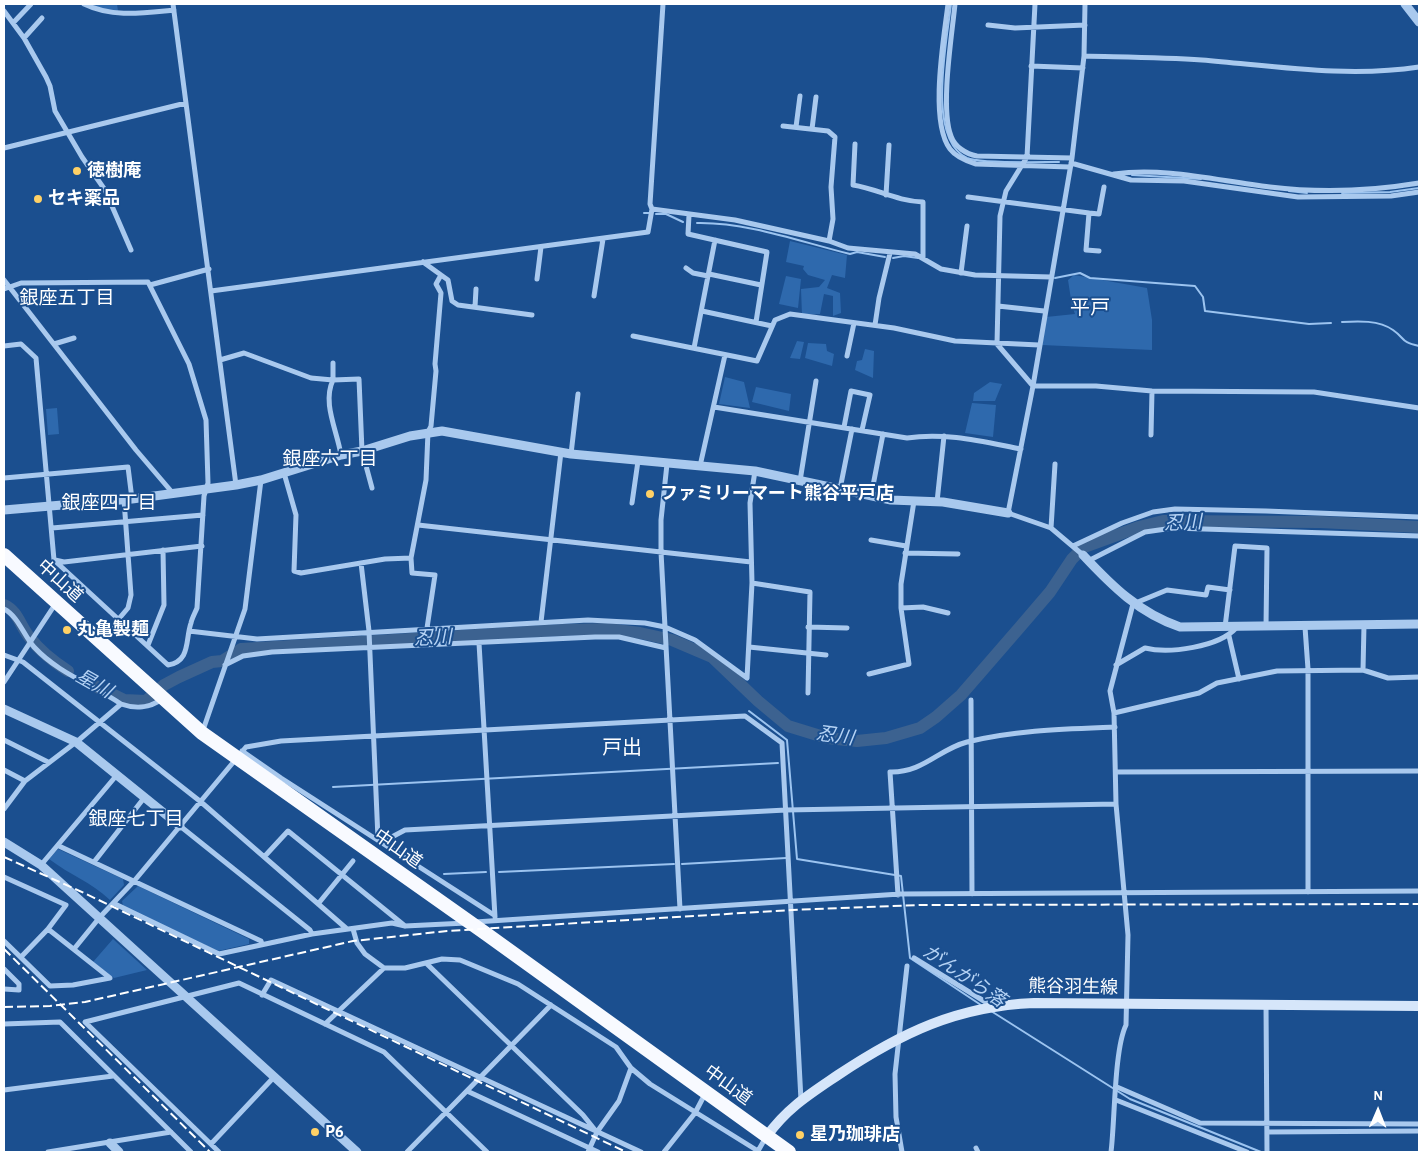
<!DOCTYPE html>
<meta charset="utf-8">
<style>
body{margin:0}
#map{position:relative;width:1423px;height:1156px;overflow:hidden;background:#1b4f8f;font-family:"Alegreya Sans",sans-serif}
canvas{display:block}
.frame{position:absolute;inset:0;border:5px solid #fff;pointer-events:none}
.north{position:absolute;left:1353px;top:1086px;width:50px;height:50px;-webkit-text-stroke:4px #1b4f8f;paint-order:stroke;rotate:1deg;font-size:14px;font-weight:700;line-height:20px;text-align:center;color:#fff}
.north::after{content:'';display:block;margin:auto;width:18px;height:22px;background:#fff;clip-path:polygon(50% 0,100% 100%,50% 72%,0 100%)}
</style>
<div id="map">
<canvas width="1423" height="1156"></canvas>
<div class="frame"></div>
<div class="north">N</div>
</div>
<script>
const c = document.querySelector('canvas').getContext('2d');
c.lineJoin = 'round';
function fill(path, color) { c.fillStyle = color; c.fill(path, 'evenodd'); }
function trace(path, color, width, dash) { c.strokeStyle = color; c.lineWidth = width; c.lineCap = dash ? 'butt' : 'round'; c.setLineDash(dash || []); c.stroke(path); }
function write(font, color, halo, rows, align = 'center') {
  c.font = font + ' "Alegreya Sans","Noto Sans JP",sans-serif'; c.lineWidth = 4; c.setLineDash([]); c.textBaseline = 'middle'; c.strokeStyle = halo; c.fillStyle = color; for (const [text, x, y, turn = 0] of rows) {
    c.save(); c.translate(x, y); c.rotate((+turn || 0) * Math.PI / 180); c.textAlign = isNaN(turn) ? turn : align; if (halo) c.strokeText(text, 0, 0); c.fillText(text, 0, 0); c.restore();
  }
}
fill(new Path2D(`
 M 91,4 L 117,4 L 118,11 L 98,8 Z
 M 790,241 L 847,255 L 845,278 L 832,275 L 827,288 L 840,293 L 841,313 L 833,316 L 833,296 L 824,294 L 820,314 L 802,315 L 801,289 L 819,287 L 825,280 L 808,275 L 803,269 L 804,266 L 786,262 Z
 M 1074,275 L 1147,288 L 1152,320 L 1152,350 L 1042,345 L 1046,317 L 1075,314 L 1072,306 L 1068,280 Z
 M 786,276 L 801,279 L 798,308 L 779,304 Z
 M 797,341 L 804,342 L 800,359 L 790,358 Z
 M 808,343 L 826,344 L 827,351 L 834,354 L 832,366 L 805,358 Z
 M 865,349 L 874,351 L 873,378 L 855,370 L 857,361 L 862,360 Z
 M 725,377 L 744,382 L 750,408 L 719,404 Z
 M 990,382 L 1002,384 L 995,401 L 973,401 L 974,393 Z
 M 756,387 L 791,394 L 789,411 L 752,402 Z
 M 972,403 L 996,405 L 993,437 L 965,433 Z
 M 57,408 L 59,434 L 48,435 L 46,409 Z
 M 58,849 L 123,879 L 124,885 L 110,900 C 91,882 70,875 49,859 Z
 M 138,886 L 249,939 L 249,944 L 218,951 L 123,906 L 122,901 Z
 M 113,939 L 147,970 L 114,978 L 93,962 Z`), '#2e69ad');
trace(new Path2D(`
 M 951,4 C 947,41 926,139 967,158 C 981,164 1040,162 1059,162
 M 1132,175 L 1201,179
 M 1289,191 L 1307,193
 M 1342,193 L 1390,192 L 1419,188
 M 644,213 L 649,213
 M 656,214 L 666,214 L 683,222
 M 697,223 C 748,222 801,242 850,254 L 857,252 L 885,257
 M 893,258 L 904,256 L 918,258
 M 1055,278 L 1080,273 L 1090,278 L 1195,286 L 1203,297 L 1205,311 L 1309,324 L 1331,323
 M 1342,322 C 1358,321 1379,320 1393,330 C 1406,339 1400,342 1419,346
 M 757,702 L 758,701
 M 749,711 L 787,740 L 797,859 L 901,876 L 910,958 L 981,1005
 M 333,787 L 778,763
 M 682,864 L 786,858
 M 499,872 L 674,864
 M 444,874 L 486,872
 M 991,1011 L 1130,1099 L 1261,1152`), '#9cc4f0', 2);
trace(new Path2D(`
 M 4,605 C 18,611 20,626 30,638 C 40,651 54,662 68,671
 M 87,682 L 124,700 L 146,701 L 164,685 L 179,677 L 212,662 L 222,661 L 241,649 L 562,630 L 608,629 L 640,633 L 672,640 L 712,657 L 758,701 L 788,726 L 827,738 L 857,741 L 886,738 L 920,728 L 936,717 L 961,695 L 1020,627 L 1050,592 L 1072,559 L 1084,547 L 1139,527 L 1163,521 L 1320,522 L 1419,527`), '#3c6290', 12);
trace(new Path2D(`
 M 84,4 C 113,18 143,13 174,10
 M 173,4 L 236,485
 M 948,4 C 944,38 929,121 950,149 C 956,157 966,161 976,164 L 1070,167
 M 955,4 C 952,35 940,108 951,136 C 955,147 966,154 977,156 L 1072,158
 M 1035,4 L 1027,157 L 1006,191 L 1000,216 L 997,344 L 1033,386 L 1096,386 L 1152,391 L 1314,392 L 1419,408
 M 4,11 L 24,38 L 46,77 L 50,86 L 55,111 L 82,157 L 105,190 L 131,250
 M 13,23 L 31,4
 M 988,25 L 1015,28 L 1085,25
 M 24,38 L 42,18
 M 1084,56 C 1123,57 1163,57 1202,60 C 1275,66 1347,78 1419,67
 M 1031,66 L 1083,68
 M 783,126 L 828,131 L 835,137 L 831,187 L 833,219 L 829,241
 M 796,127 L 800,96
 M 812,129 L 816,97
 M 855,144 L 853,185 C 878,189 896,201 923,202 L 923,258
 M 4,148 L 186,103
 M 1071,163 L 1131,180 L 1184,181 L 1298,197 L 1391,196 L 1419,192
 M 1114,174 C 1166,167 1218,181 1270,187 C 1319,193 1371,191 1419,183
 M 886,195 L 889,145
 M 968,197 L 1089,213 L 1086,250 L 1099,251
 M 652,209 L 735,220 L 829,241 L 848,248 L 915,254 L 941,269 L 975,275 L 1051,277
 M 1089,213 L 1099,214 L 1104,187
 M 689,215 L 688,234 L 767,252 L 756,322
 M 686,268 L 693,273 L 708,276
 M 961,273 L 967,226
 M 709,274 L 761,285
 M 441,275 L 448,280 L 452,301 L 458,305 L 532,315
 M 537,279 L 541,247
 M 4,280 L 136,450 L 171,491 L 172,494
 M 150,285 L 209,269
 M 4,289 L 21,283 L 148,282 L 189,364 L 206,420 L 208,483 L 204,496 L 197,608 C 195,613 192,618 191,623 C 185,640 191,661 168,665 L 54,560 L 36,358 L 21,344 L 4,346
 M 211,291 L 648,232 L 652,209 L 650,204 L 663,4
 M 594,296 L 603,239
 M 998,306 L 1044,311
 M 475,307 L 476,289
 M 702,311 L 772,326
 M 875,325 L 879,298 L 890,253
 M 633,336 L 757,361 L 775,320 L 790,314 L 894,328 L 955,341 L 1039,345
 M 54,344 L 74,338
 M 694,348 L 715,240
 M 847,356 L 854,323
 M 220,360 L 244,353 L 311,378 L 333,380 C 322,403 337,430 341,455
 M 333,363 L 333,380 L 359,379 L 362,451 L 372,488
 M 714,407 L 907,438 C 946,432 984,442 1021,449
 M 844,427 L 851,391 L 870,395 L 862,430
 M 1151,435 L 1152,391
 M 571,454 L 578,394
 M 667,464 L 661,520 L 661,552 L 680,909
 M 700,466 L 725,355
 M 755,471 L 750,503 L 752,583 L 810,592 L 808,693
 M 284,473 L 296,515 L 294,571 L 301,573 L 385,559 L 411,558 L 426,480 L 428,432 L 431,426 L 436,371 L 435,364 L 441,293 L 436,284 L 441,275 L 423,262
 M 4,478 L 128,467 L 132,499
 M 800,481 L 816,381
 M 840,489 L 852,429
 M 871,496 L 883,434
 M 937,502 L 944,436
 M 632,503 L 638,461
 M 418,525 L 751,562
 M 52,528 L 203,515
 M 1051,528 L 1055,464
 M 871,540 L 906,546
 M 1073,546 L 1122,523 L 1153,512 L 1175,509 L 1266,511 L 1419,517
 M 905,553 L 958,554
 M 1083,555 L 1051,528 L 1008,513 L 1033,386 L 1072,158 L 1084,56 L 1085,4
 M 411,558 L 412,573 L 435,575 L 427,628
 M 55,560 L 64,562 L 202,546
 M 1088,561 L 1145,532 L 1173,528 L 1419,536
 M 361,563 L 369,631 L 378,839
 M 901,608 L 923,607 L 948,613
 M 4,609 C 18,616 24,636 34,647 C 59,674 92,684 121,704
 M 541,622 L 561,452
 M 808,627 L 847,628
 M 1225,627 L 1235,546 L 1267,548 L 1266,627
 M 1305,627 L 1308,669 L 1308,892
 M 189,631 L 257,639 L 588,620 L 645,623 L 665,627 L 695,640 L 747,678
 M 1229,636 L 1239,679
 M 101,640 L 128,608 L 131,595 L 124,500
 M 479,643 L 495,917
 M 148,645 L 164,605 L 163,550
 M 749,647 L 826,655
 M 4,655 L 23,662 L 201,802 L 347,929
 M 225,665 L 243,656 L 272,652 L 595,637 L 619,637 L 666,648
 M 1116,665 L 1145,648 C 1169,654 1219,647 1236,628
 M 1363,670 L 1364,625
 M 869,674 L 909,664 L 901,608 L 901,584 L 914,501
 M 747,678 L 752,583
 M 4,682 L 56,603
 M 971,700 L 972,894
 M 1114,713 L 1199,693 L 1217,683 L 1277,671 L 1363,670 L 1388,678 L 1419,677
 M 202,733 L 245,609 L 261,480
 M 4,740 L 48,762
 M 242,751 L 281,778 L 494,915
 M 4,770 L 25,781
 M 1116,772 L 1419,771
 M 4,809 L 25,781 L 80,739 L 121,704 C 135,709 150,708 162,699
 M 180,826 L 310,930 L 312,934 L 392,923 L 405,926 L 466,923
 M 385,844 L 388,839 L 405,830 L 786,810 L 1116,804
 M 59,846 L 261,941 L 262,944
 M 264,857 L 288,831 L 405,926
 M 94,862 L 144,798
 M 41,865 L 116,776
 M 4,877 L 66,905 L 48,929 L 21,957
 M 898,895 L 890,772 C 923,773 939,749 967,742 C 1016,730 1065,729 1115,727
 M 113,903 L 219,954 L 312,934
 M 318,904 L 353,861
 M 475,922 L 900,894 L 1419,891
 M 353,929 L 357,943 L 365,954 L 384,968 L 405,968 L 442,959 L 460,960 L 518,984 L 616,1047 L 631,1068 L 650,1084 L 758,1151 L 766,1137
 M 4,941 L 50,986 L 73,985 L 110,978 L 48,929
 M 74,949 L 100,917 L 135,880 L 246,747 L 281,741 L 745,716 L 782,743 L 801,1100
 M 914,958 L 992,1006
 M 427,964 L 583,1115 L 595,1130
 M 4,969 L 19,984 L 19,990 L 4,989
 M 262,995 L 271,980 L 641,1152
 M 1266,1004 L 1267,1152
 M 4,1024 L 60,1022 L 191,1152
 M 325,1024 L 384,968
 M 1117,1087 L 1200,1123 L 1419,1124
 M 4,1090 L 113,1076
 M 467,1091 L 598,1152
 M 1116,1100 L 1247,1152
 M 1267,1132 L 1419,1131
 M 211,1144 L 275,1076
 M 976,1148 L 978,1152
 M 48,1152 L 171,1132
 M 219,1152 L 85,1022 L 239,983 L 384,1052 L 487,1152
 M 407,1152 L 551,1005
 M 588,1152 L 597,1132 L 619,1101 L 631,1068
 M 664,1152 L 695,1113 L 705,1094
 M 902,1152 L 896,1117 L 895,1074 L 907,966
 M 1111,1152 C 1115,1121 1114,1050 1126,1025 L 1128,935 L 1116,804 L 1114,713 L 1110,691 L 1133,604 L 1167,590 L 1206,595 L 1208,587 L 1230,590`), '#a9c9ee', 5);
trace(new Path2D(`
 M 1405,4 L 1419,22
 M 4,510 L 132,499 L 236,485 L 261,480 L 341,455 L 362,451 L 410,436 L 442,431 L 571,454 L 755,471 L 891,500 L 943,502 L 1008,513
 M 1083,555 C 1112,586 1139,613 1180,627 L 1419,624
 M 4,709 L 76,742 L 180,826
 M 4,842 L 41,865 L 357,1152
 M 110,1143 L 119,1152`), '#a9c9ee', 9);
trace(new Path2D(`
 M 767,1136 C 787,1108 810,1094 838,1075 C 901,1033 957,1006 1034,1003 L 1419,1006`), '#d6e6fa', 10);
trace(new Path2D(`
 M 4,555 L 202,733 L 485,933 L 789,1152`), '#f8faff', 14);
trace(new Path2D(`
 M 4,857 L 84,893 L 626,1152
 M 4,949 L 210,1152
 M 4,1007 L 50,1006 L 85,1002 L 353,941 L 447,931 L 792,910 L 921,905 L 1419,904`), '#fff', 2, [9, 4]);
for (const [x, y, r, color] of [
 [77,171,5,"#ffd166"],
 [38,199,5,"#ffd166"],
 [650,494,5,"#ffd166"],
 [67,630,5,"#ffd166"],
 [315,1132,5,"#ffd166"],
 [800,1135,5,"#ffd166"]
]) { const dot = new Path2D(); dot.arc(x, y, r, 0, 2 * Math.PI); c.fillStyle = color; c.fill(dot); trace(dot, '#1b4f8f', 2); }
write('bold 18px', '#fff', '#1b4f8f', [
 ["徳樹庵",87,171],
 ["セキ薬品",48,199],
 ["ファミリーマート熊谷平戸店",660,494],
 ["丸亀製麺",77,630],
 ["P6",325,1132],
 ["星乃珈琲店",810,1135]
], 'left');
write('18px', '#fff', '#1b4f8f', [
 ["中山道",60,581,42],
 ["中山道",398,849,35],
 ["熊谷羽生線",1073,987,1],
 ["中山道",728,1085,36]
]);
write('19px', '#fff', '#1b4f8f', [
 ["銀座五丁目",67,298],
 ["銀座六丁目",330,459],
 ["銀座四丁目",109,503],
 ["銀座七丁目",136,819]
]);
write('italic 19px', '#b5d3f5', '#1b4f8f', [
 ["忍川",1183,523,-3],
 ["忍川",433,638,-3],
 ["星川",94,684,29],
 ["忍川",835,736,8],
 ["がんがら落",964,976,34]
]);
write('20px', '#fff', '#1b4f8f', [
 ["平戸",1090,308],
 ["戸出",622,748]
]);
</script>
